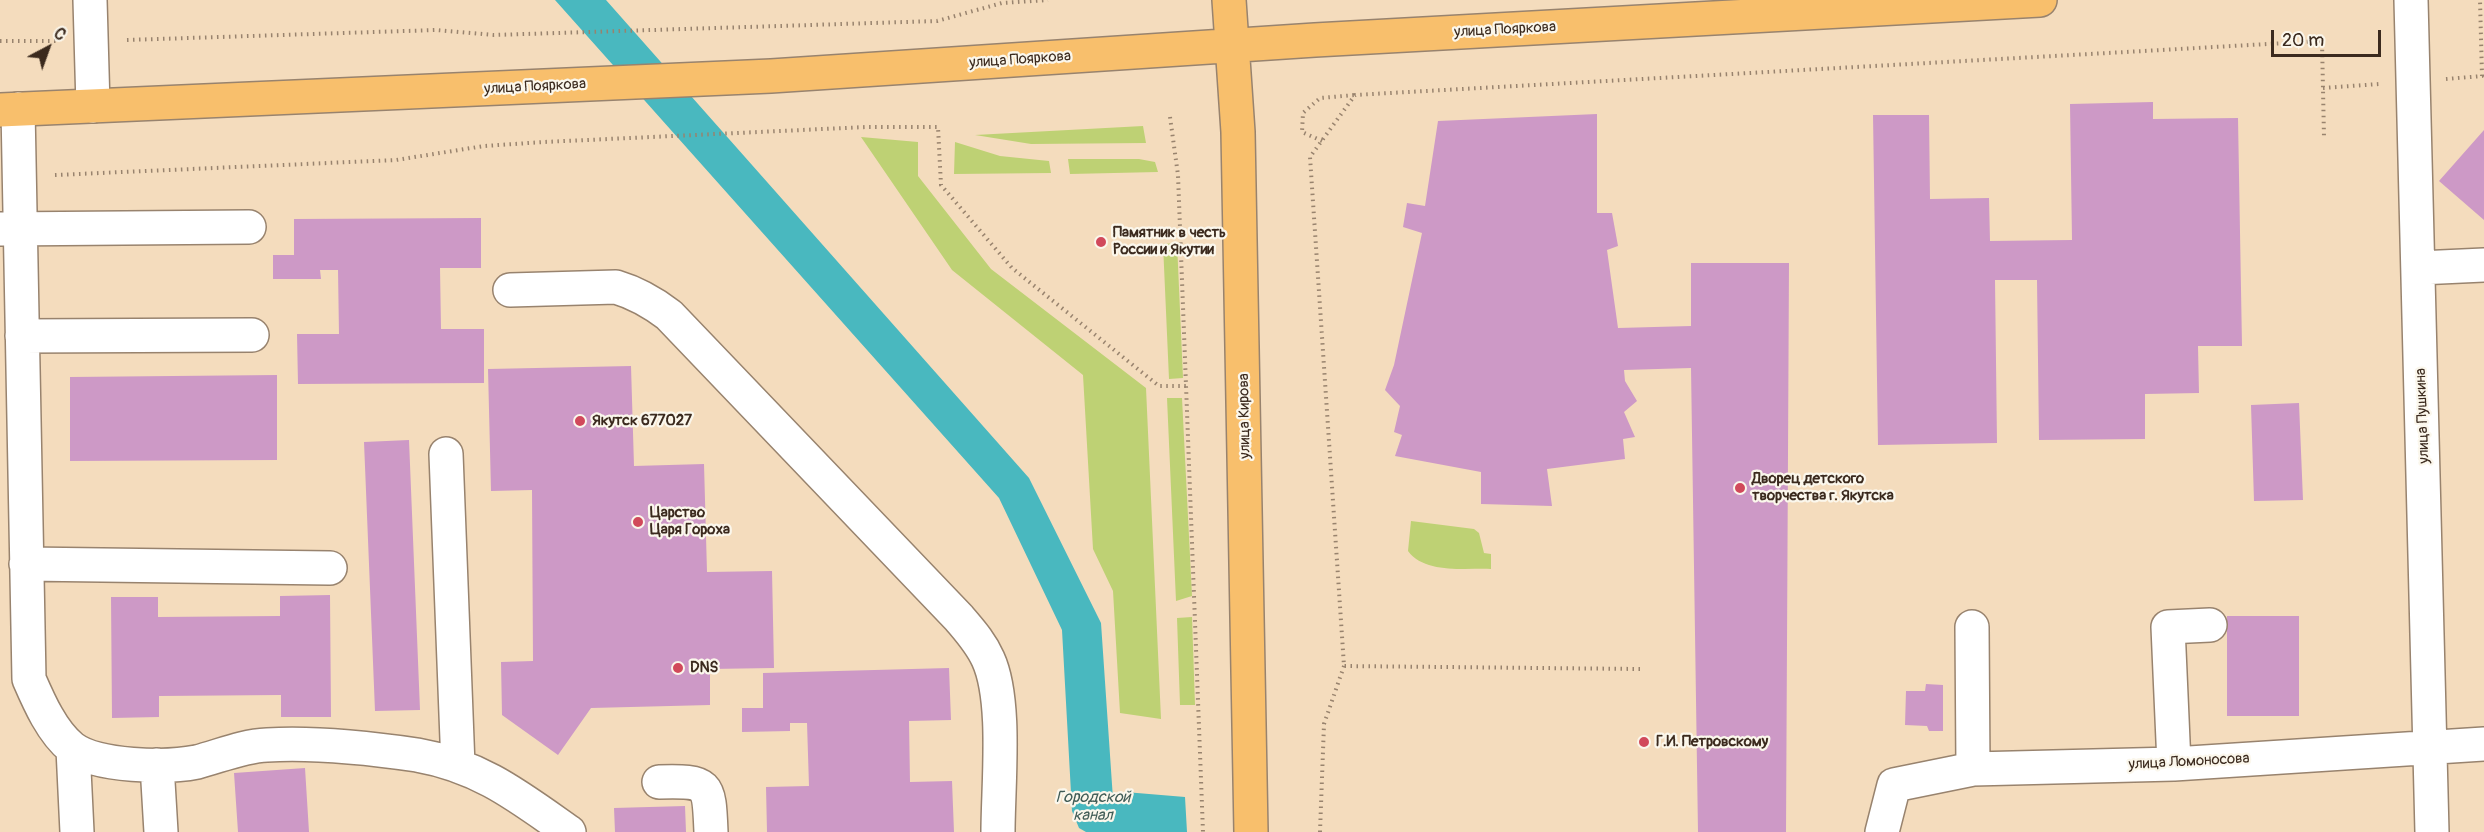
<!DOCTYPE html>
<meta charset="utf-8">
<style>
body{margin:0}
#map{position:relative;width:2484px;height:832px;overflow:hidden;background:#f4dcbd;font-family:Pangolin,sans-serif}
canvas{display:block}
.north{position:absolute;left:18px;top:18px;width:60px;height:60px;-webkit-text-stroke:4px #fbf7ec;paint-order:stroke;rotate:41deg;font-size:16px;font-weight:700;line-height:24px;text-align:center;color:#3b2a1e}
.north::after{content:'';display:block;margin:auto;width:21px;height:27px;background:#3b2a1e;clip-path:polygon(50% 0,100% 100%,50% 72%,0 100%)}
.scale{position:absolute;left:2271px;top:30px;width:110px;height:27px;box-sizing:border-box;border:3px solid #3b2a1e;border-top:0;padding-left:8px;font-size:18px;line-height:21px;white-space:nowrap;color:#3b2a1e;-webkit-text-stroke:4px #fbf7ec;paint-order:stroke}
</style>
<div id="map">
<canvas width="2484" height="832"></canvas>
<div class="north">С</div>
<div class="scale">20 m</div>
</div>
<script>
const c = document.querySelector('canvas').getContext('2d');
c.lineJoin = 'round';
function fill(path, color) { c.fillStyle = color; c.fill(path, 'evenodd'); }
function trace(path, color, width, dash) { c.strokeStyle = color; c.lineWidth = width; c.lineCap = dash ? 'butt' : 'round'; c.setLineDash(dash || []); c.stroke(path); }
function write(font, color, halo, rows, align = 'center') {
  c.font = font + ' Pangolin,sans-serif'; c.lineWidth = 4.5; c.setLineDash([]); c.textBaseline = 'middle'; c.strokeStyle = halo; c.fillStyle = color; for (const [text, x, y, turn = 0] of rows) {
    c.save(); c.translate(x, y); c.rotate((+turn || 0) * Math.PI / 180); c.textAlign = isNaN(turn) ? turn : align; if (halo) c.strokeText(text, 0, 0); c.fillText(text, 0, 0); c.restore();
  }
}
fill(new Path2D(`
 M 1143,126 L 1146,143 L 1031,144 L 975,135 Z
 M 861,137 L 918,142 L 918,176 L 991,269 L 1146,388 L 1161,719 L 1120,713 L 1113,591 L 1093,549 L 1083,375 L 952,270 Z
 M 955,142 L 1000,156 L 1049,161 L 1051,173 L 954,174 Z
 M 1068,159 L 1139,159 L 1155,162 L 1158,172 L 1070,174 Z
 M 1177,243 L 1183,378 L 1169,379 L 1163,244 Z
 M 1167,398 L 1182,398 L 1192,596 L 1176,601 Z
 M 1411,521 L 1474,529 L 1479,533 L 1484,553 L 1491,554 L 1491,569 C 1464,568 1425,574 1408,551 Z
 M 1192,617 L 1195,705 L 1180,705 L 1177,618 Z`), '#bed174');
fill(new Path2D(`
 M 555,0 L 606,0 L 1029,478 L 1101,623 L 1113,799 L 1125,792 L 1185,797 L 1187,832 L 1086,832 L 1079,828 L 1072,811 L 1062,630 L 999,498 Z`), '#49b8bf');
fill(new Path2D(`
 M 2153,102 L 2153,119 L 2238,118 L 2242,346 L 2198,346 L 2199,393 L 2145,394 L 2145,439 L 2039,440 L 2037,280 L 1995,280 L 1997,443 L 1878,445 L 1873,115 L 1929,115 L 1930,199 L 1989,198 L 1990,241 L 2072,240 L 2070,104 Z
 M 1597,114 L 1597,213 L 1612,213 L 1618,246 L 1607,250 L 1618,328 L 1691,326 L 1691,263 L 1789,263 L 1786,832 L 1698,832 L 1691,368 L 1624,370 L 1625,381 L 1637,401 L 1624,412 L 1635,437 L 1623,439 L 1625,459 L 1547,469 L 1552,506 L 1481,504 L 1481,472 L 1395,456 L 1402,435 L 1394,432 L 1400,406 L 1385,390 L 1394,365 L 1422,233 L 1403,227 L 1407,203 L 1425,206 L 1438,121 Z
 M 2484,130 L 2484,220 L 2439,181 Z
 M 481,218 L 481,268 L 440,268 L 441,329 L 484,329 L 484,383 L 298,384 L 297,334 L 339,334 L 338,270 L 320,270 L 321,279 L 273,279 L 273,255 L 294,255 L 294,219 Z
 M 631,366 L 634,466 L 704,464 L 707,572 L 772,571 L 774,668 L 710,669 L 710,705 L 591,708 L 558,755 L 502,715 L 501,662 L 533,661 L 532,490 L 491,491 L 488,369 Z
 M 277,375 L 277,460 L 70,461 L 70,377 Z
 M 2299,403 L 2303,500 L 2254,501 L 2251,405 Z
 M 409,440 L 420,710 L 375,711 L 364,442 Z
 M 330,595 L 331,717 L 281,717 L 281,695 L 159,696 L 159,717 L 112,718 L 111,597 L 158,597 L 158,617 L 280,616 L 280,596 Z
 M 2227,616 L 2299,616 L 2299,716 L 2227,716 Z
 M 949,668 L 951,720 L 909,721 L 910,782 L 952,781 L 954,832 L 767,832 L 766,787 L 809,786 L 807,723 L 790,723 L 790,731 L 742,732 L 742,708 L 763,708 L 763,673 Z
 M 1926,684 L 1943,685 L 1943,731 L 1929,731 L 1927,726 L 1905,725 L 1906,691 L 1925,691 Z
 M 305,768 L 309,832 L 238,832 L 234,773 Z
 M 685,806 L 686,832 L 615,832 L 614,808 Z`), '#cd99c6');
const minor = new Path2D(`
 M 90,0 L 93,106
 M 2411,0 L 2432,832
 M 18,109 L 29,679 C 39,702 52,732 72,748 C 97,767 167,768 197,762 C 220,756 243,746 267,745 C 316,742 369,748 417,755 C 480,766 518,796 569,832
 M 0,229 L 249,227
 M 2419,268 L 2484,265
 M 510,290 L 616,287 C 636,293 652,302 669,315 L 959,618 C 970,631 981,643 988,659 C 1007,700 998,785 998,832
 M 22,336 L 252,335
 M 446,454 L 458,766
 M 26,564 L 330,568
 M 1972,627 L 1973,769
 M 73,749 L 77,832
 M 2174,764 L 2168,627 L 2210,625
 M 157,765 L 161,832
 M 659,782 C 709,781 709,782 711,832
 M 1882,832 L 1894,785 L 1973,769 L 2174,764 L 2484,744`);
const major = new Path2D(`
 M 1229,0 L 1238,132 L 1251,832
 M 0,110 L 771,76 L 1315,40 L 2040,0`);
trace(minor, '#98836e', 36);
trace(major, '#98836e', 36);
trace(new Path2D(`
 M 127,40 L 436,30 L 494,35 L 937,21 L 1002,3 L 1048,0
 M 0,41 L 56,41
 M 2446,79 L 2482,76 L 2480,0
 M 2323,88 L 2379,84
 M 1170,117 L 1178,175 L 1203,832
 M 1322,141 L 1302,132 L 1303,113 L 1320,98 L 1355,95
 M 55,175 L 396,160 L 484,146 L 544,142 L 866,127 L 938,127 L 941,185 L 1012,268 L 1159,386 L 1186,386
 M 1640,669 L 1344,666 L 1310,157 L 1355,95 L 2322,41 L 2324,137
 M 1320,832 L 1324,724 L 1344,666`), '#98836e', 4, [1.5, 4.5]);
trace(minor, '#fff', 33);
trace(major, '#f8bf6c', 33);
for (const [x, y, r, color] of [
 [1101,242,6,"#d1495b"],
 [580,421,6,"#d1495b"],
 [1740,488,6,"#d1495b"],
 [638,522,6,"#d1495b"],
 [678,668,6,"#d1495b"],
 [1644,742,6,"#d1495b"]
]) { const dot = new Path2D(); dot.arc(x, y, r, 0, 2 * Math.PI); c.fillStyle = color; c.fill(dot); trace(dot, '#fbf7ec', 2); }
write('15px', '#3b2a1e', '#fbf7ec', [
 ["улица Пояркова",1505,30,-3],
 ["улица Пояркова",1020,60,-4],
 ["улица Пояркова",535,87,-3],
 ["улица Кирова",1245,416,-91],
 ["улица Пушкина",2423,416,-92],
 ["улица Ломоносова",2189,762,-3]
]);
write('bold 15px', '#3b2a1e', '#fbf7ec', [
 ["Памятник в честь",1113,233],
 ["России и Якутии",1113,250],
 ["Якутск 677027",592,421],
 ["Дворец детского",1752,479],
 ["творчества г. Якутска",1752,496],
 ["Царство",650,513],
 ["Царя Гороха",650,530],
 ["DNS",690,668],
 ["Г.И. Петровскому",1656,742]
], 'left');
write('italic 16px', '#405c56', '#fbf7ec', [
 ["Городской",1093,798],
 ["канал",1093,816]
]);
</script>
